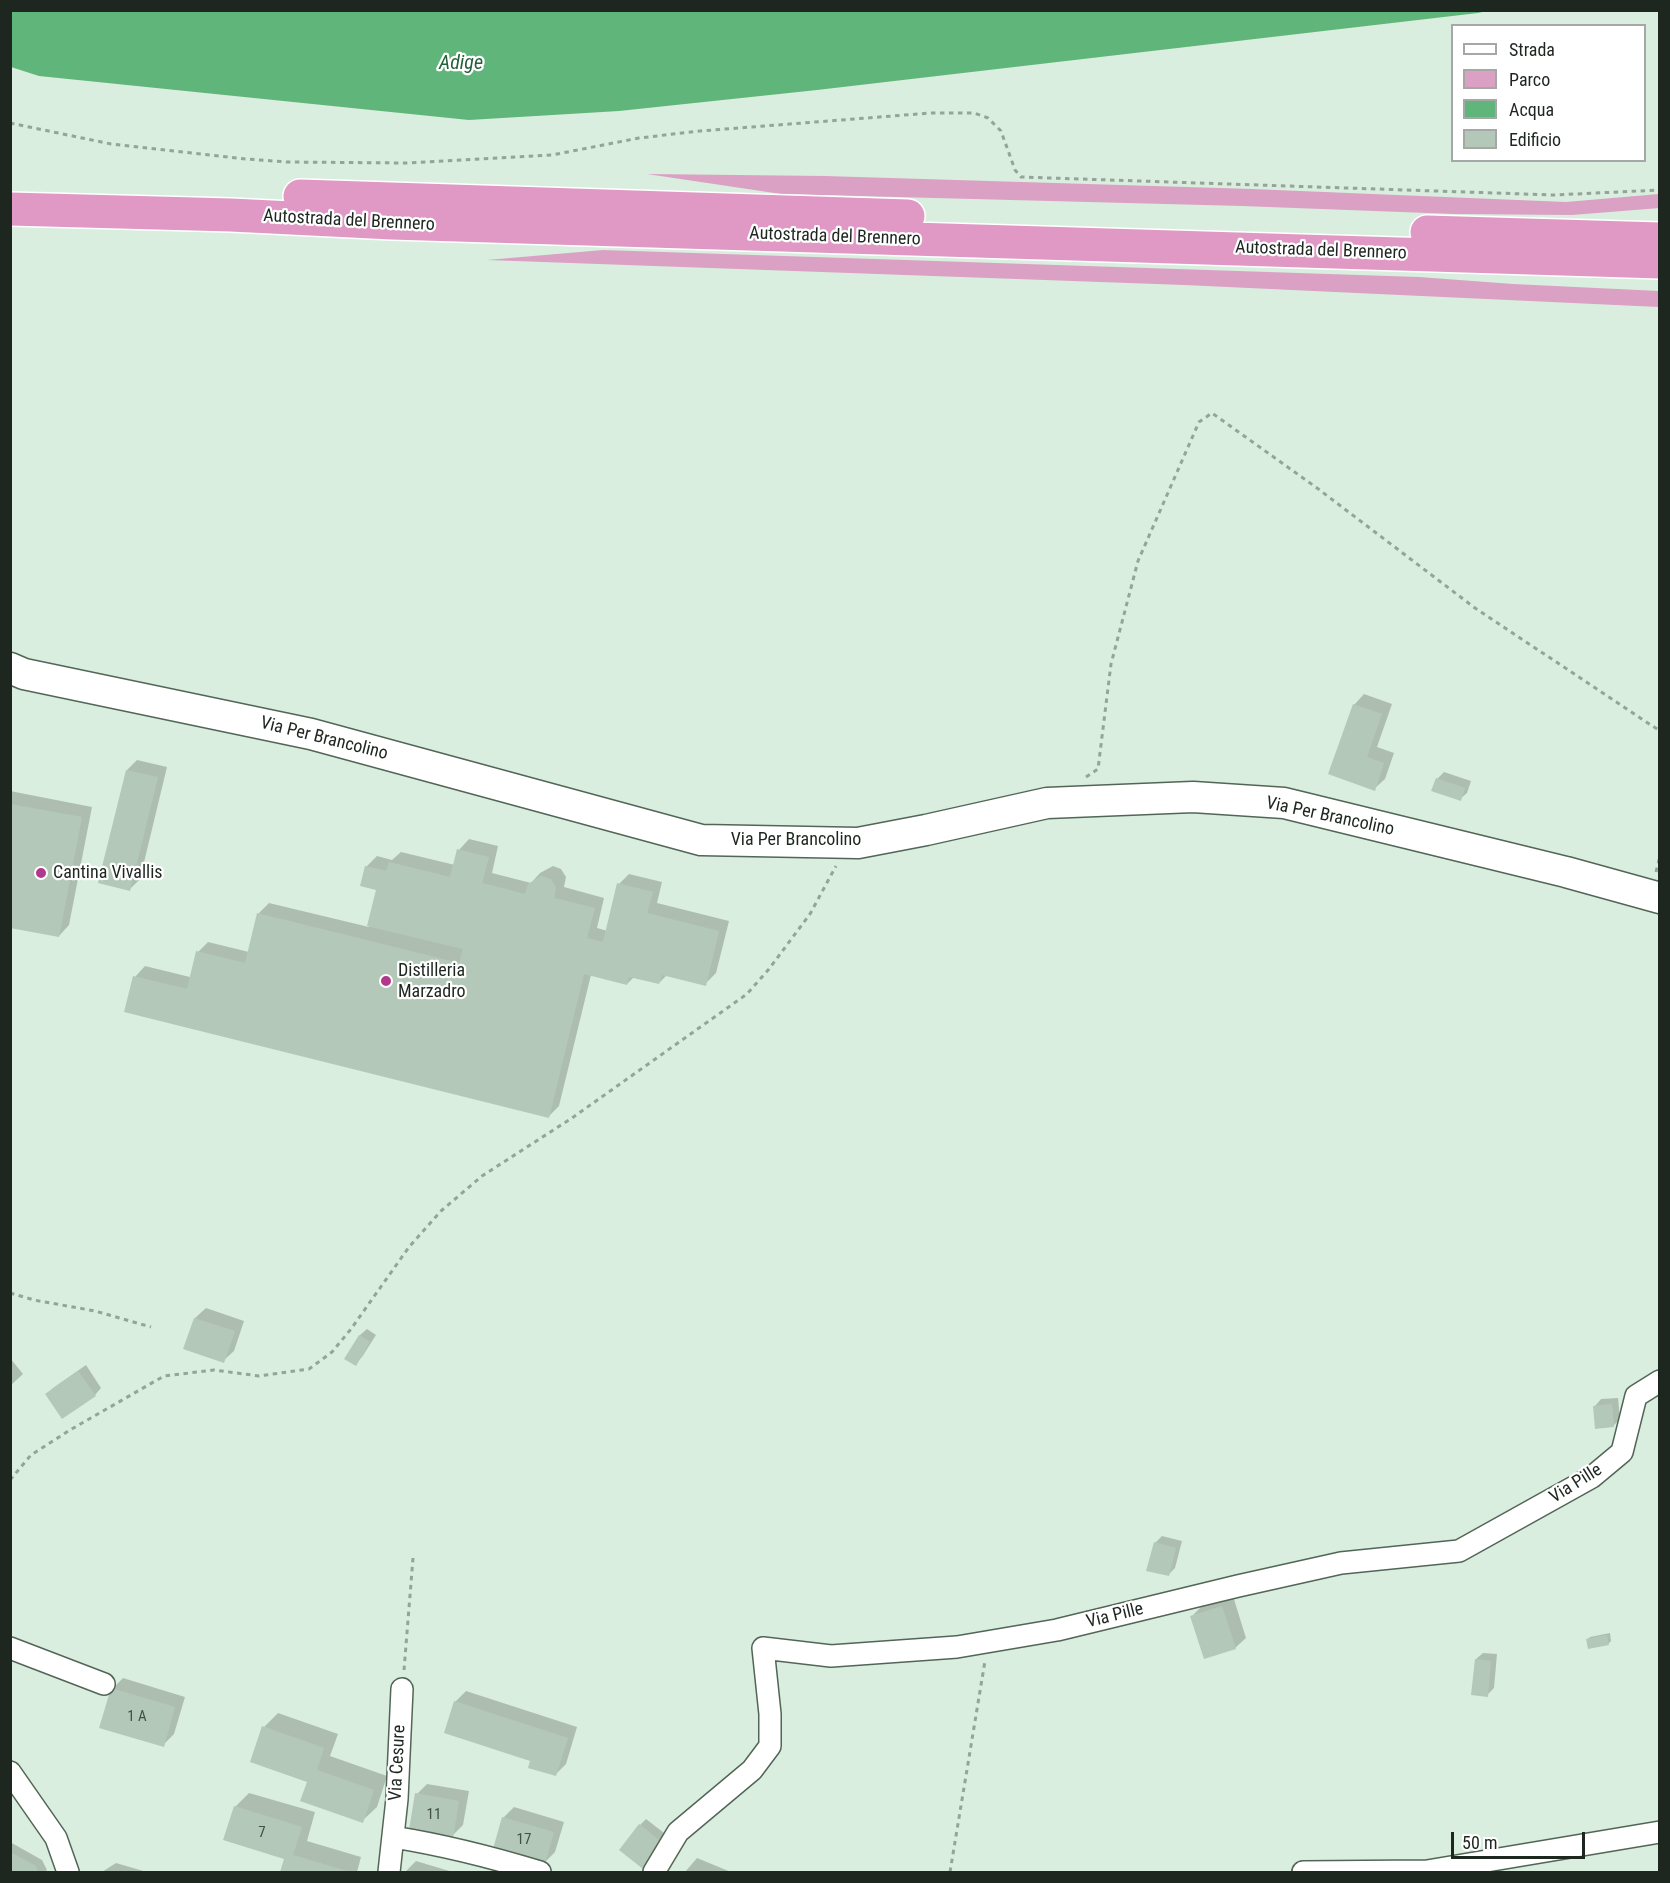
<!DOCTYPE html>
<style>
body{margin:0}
#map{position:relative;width:1670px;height:1883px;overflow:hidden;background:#d9eede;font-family:"Roboto Condensed",sans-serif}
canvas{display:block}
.frame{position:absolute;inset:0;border:12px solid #1e2620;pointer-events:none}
.legend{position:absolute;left:1451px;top:24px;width:195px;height:138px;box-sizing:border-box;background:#fff;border:2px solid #a5a8a6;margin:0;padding:8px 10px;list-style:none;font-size:18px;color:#1e2620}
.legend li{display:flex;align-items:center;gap:12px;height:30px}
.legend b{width:30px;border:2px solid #a5a8a6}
.scale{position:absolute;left:1451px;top:1832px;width:134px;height:27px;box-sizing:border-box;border:3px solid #1e2620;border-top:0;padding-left:8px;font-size:18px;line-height:21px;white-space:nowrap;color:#1e2620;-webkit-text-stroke:4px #fff;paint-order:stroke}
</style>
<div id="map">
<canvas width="1670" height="1883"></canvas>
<div class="frame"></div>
<ul class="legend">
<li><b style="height:8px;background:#fff"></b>Strada</li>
<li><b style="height:16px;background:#daa1c4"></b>Parco</li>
<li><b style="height:16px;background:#60b57a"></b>Acqua</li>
<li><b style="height:16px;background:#b3c8b8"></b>Edificio</li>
</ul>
<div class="scale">50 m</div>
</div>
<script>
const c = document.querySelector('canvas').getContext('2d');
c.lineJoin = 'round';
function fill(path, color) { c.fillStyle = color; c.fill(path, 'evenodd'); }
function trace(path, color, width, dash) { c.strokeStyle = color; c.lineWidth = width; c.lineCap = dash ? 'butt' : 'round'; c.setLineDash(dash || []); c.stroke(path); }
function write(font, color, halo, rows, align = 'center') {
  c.font = font + ' "Roboto Condensed",sans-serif'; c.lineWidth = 4.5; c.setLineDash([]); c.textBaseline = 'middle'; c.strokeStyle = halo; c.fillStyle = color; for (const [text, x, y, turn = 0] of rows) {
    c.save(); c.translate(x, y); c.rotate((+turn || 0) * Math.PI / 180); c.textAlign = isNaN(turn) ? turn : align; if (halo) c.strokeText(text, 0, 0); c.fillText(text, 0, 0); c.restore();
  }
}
fill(new Path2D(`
 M 647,174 L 825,176 L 1252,189 L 1566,202 L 1659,194 L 1660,208 L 1572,215 L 1454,214 L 1242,206 L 781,194 Z
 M 603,250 L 1419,277 L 1513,284 L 1659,291 L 1659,307 L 1184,285 L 487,260 Z`), '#daa1c4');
fill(new Path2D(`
 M 10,11 L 11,10 L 1487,11 L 1478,13 L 817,90 L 619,111 L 469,120 L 39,76 L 11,67 Z`), '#60b57a');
fill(new Path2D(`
 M 1364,694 L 1392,704 L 1377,747 L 1394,753 L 1385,779 L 1374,789 L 1354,705 Z
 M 137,760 L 167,767 L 140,879 L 130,889 L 127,770 Z
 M 1444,772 L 1471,781 L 1467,793 L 1460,799 L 1437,779 Z
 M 10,791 L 92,807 L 69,925 L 59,936 L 10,926 Z
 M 469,839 L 498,846 L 492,873 L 531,883 L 540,873 L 553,866 L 561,869 L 566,877 L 564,887 L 604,898 L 597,928 L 608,931 L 619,884 L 629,874 L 662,882 L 657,903 L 729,921 L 716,973 L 705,984 L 667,975 L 659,983 L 634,977 L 627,984 L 591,975 L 559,1106 L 549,1116 L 135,977 L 145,966 L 190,977 L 198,952 L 208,942 L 249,952 L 259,913 L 269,903 L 369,927 L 378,889 L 366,867 L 377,856 L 392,860 L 401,852 L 455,865 L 459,850 Z
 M 206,1308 L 244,1321 L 234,1351 L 223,1361 L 195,1318 Z
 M 367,1329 L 376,1335 L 362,1357 L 355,1364 L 346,1358 L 360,1335 Z
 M 10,1358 L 23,1374 L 10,1386 Z
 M 86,1365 L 101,1388 L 95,1395 L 46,1395 L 53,1388 Z
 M 1618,1398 L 1620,1419 L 1613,1426 L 1595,1406 L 1601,1399 Z
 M 1162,1536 L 1182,1541 L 1175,1568 L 1168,1575 L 1155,1543 Z
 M 1233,1596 L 1246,1638 L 1235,1648 L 1192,1616 L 1203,1605 Z
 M 1610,1633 L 1611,1641 L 1608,1644 L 1587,1640 L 1590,1637 Z
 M 1483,1653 L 1497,1654 L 1494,1688 L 1487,1695 L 1476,1659 Z
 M 123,1678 L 185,1697 L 174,1734 L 163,1745 L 112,1689 Z
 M 466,1691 L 577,1727 L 566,1764 L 555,1775 L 532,1760 L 455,1702 Z
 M 278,1713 L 338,1734 L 330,1756 L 387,1776 L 377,1807 L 362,1821 L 309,1781 L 264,1727 Z
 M 427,1784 L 469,1791 L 463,1825 L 452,1836 L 417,1794 Z
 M 249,1793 L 315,1812 L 307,1841 L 361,1857 L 357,1872 L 281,1872 L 286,1858 L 235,1807 Z
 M 514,1807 L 564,1822 L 555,1852 L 545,1862 L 503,1818 Z
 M 646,1819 L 668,1836 L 649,1860 L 640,1825 Z
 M 10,1842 L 42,1860 L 47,1870 L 45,1872 L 10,1872 Z
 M 697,1858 L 731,1872 L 685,1872 Z
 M 416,1861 L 453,1872 L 405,1872 Z
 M 116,1863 L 147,1872 L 102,1872 Z`), '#0003');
fill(new Path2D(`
 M 1353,704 L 1382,714 L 1367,757 L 1384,763 L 1375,791 L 1328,774 Z
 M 126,770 L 158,777 L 130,891 L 98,883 Z
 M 1436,778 L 1465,788 L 1461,801 L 1431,791 Z
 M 10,804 L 82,817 L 59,937 L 10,928 Z
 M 457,849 L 489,857 L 482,883 L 525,894 L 528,884 L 541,876 L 551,879 L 556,888 L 554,898 L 595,908 L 587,938 L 603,942 L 617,883 L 653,892 L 647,913 L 719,931 L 706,986 L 662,975 L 659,984 L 629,977 L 627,985 L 584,974 L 549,1118 L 124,1012 L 133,976 L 187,989 L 196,951 L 245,963 L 257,913 L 459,963 L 463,949 L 367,926 L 376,890 L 360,886 L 365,866 L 386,871 L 389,862 L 450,877 Z
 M 194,1318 L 235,1331 L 224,1363 L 183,1349 Z
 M 359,1335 L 370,1342 L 356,1366 L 344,1359 Z
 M 78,1371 L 96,1396 L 62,1419 L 45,1394 Z
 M 1612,1404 L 1614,1427 L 1595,1429 L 1593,1406 Z
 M 1154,1542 L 1176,1548 L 1169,1576 L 1146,1571 Z
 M 1222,1606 L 1236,1649 L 1204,1659 L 1190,1616 Z
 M 1607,1635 L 1609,1645 L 1588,1649 L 1586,1639 Z
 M 1475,1659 L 1491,1661 L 1488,1697 L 1471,1695 Z
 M 111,1688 L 175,1707 L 164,1747 L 99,1728 Z
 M 454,1701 L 568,1738 L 556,1776 L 528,1768 L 530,1761 L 444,1733 Z
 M 262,1726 L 324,1748 L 317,1770 L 374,1790 L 363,1823 L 300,1801 L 307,1782 L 250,1762 Z
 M 415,1793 L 459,1801 L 453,1838 L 409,1830 Z
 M 234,1806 L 302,1827 L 293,1855 L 350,1872 L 280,1872 L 284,1859 L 223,1840 Z
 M 502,1817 L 554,1832 L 545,1864 L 493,1849 Z
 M 639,1824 L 663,1843 L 643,1869 L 619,1850 Z
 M 10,1852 L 36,1866 L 38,1872 L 10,1872 Z`), '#b3c8b8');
const minor = new Path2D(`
 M 10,1648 L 104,1684
 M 10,1772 L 56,1838 L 68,1872
 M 393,1837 C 443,1845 491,1857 540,1872
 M 389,1872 L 397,1799 L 402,1689
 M 654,1872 L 678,1832 L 752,1770 L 770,1746 L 770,1714 L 763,1648 L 831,1656 L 957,1647 L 1057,1630 L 1238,1586 L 1341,1563 L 1459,1551 L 1592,1477 L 1622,1452 L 1636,1396 L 1660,1381
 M 1303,1872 L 1427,1871 L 1660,1832`);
const secondary = new Path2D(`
 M 10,668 L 24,674 L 311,734 L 701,840 L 858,843 L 926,830 L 1047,803 L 1193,797 L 1284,803 L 1566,872 L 1660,898`);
const motorway = new Path2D(`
 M 300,196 L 908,216
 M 10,209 L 231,215 L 392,223 L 1660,262
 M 1427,232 L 1660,239`);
trace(minor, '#536557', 24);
trace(secondary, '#536557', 33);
trace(motorway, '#fff', 36);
trace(new Path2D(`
 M 10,123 L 111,144 L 246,159 L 287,162 L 407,163 L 552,155 L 639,138 L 700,131 L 931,113 L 974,113 L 988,118 L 1001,131 L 1015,170 L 1021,177 L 1554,195 L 1660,190
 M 1086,777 L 1098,769 L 1111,664 L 1138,561 L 1199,422 L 1212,413 L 1317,488 L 1475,608 L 1660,731
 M 1656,872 L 1660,856
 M 10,1293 L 34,1300 L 95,1311 L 151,1327
 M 10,1480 L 31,1455 L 70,1430 L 164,1376 L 214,1370 L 259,1376 L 309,1369 L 332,1352 L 351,1329 L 409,1247 L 441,1211 L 482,1176 L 572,1118 L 747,994 L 769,969 L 810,914 L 836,866
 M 404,1670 L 413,1558
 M 950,1872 L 985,1661`), '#94a498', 3, [4.5, 4.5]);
trace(minor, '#fff', 21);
trace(secondary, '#fff', 30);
trace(motorway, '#df99c4', 33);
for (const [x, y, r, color] of [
 [41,873,6,"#b1388c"],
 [386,981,6,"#b1388c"]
]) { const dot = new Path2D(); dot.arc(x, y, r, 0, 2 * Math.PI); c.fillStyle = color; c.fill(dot); trace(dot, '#fff', 2); }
write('15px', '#434e46', null, [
 ["1 A",137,1717],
 ["11",434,1815],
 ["7",262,1833],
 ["17",524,1840]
]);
write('18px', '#1e2620', '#fff', [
 ["Autostrada del Brennero",349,221,3],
 ["Autostrada del Brennero",835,237,2],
 ["Autostrada del Brennero",1321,251,2],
 ["Via Per Brancolino",324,739,14],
 ["Via Per Brancolino",1330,817,12],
 ["Via Per Brancolino",796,840],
 ["Via Pille",1576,1484,-32],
 ["Via Pille",1115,1616,-14],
 ["Via Cesure",398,1763,-87]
]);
write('18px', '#1e2620', '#fff', [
 ["Cantina Vivallis",53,873],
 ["Distilleria",398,971],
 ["Marzadro",398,992]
], 'left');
write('italic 20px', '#256039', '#fff', [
 ["Adige",461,64]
]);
</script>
